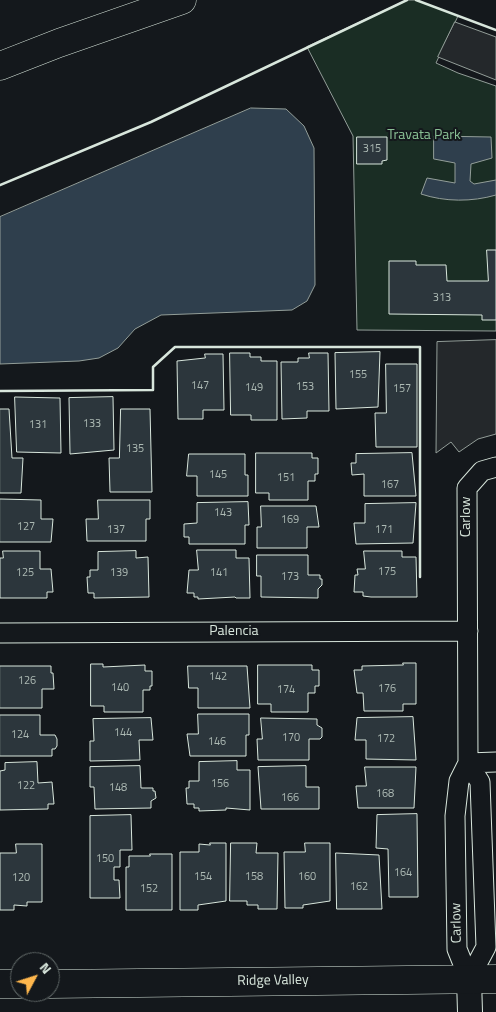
<!DOCTYPE html>
<style>
body{margin:0}
#map{position:relative;width:496px;height:1012px;overflow:hidden;background:#14181c;font-family:"Titillium Web",sans-serif}
canvas{display:block}
.north{position:absolute;left:10px;top:952px;width:50px;height:50px;box-sizing:border-box;background:#14181c;border:1px solid #626a69;border-radius:50%;rotate:50deg;font-size:14px;font-weight:700;line-height:20px;text-align:center;color:#d8e6dc}
.north::after{content:'';display:block;margin:auto;width:18px;height:22px;background:#ffb74d;clip-path:polygon(50% 0,100% 100%,50% 72%,0 100%)}
</style>
<div id="map">
<canvas width="496" height="1012"></canvas>
<div class="north">N</div>
</div>
<script>
const c = document.querySelector('canvas').getContext('2d');
c.lineJoin = 'round';
function fill(path, color) { c.fillStyle = color; c.fill(path, 'evenodd'); }
function trace(path, color, width, dash) { c.strokeStyle = color; c.lineWidth = width; c.lineCap = dash ? 'butt' : 'round'; c.setLineDash(dash || []); c.stroke(path); }
function write(font, color, halo, rows, align = 'center') {
  c.font = font + ' "Titillium Web",sans-serif'; c.lineWidth = 4; c.setLineDash([]); c.textBaseline = 'middle'; c.strokeStyle = halo; c.fillStyle = color; for (const [text, x, y, turn = 0] of rows) {
    c.save(); c.translate(x, y); c.rotate((+turn || 0) * Math.PI / 180); c.textAlign = isNaN(turn) ? turn : align; if (halo) c.strokeText(text, 0, 0); c.fillText(text, 0, 0); c.restore();
  }
}
const green = new Path2D(`
 M 407,0 L 416,0 L 458,16 L 436,63 L 458,73 L 496,86 L 496,331 L 357,330 L 353,136 L 307,47 Z`);
fill(green, '#1a2d24');
trace(green, '#939e99', 1);
const parking = new Path2D(`
 M 455,22 L 496,37 L 496,80 L 438,57 Z
 M 496,340 L 496,434 L 478,439 L 459,452 L 451,442 L 436,453 L 437,342 Z`);
fill(parking, '#24282b');
trace(parking, '#939e99', 1);
const water = new Path2D(`
 M 251,108 L 286,109 L 304,126 L 314,148 L 315,285 L 307,301 L 292,310 L 161,315 L 135,329 L 118,348 L 99,358 L 79,361 L 0,364 L 0,217 Z
 M 434,136 L 491,137 L 492,158 L 471,164 L 470,181 L 474,184 L 496,180 L 496,195 C 472,202 445,202 421,194 L 427,178 L 455,183 L 455,163 L 434,159 Z`);
fill(water, '#2f3f4d');
trace(water, '#939e99', 1);
const building = new Path2D(`
 M 357,137 L 387,137 L 387,160 L 382,161 L 382,164 L 357,164 Z
 M 487,250 L 496,250 L 496,320 L 482,320 L 482,315 L 389,314 L 389,261 L 416,261 L 416,265 L 446,265 L 447,281 L 488,281 Z
 M 380,352 L 378,407 L 336,409 L 335,353 Z
 M 230,353 L 250,353 L 250,357 L 261,357 L 261,361 L 277,361 L 277,420 L 251,420 L 251,415 L 231,415 Z
 M 309,353 L 328,353 L 329,411 L 307,411 L 307,418 L 282,419 L 281,362 L 298,362 L 298,358 L 309,358 Z
 M 205,354 L 223,354 L 224,410 L 203,410 L 203,419 L 178,419 L 177,361 L 205,358 Z
 M 386,364 L 417,364 L 417,447 L 376,447 L 375,413 L 386,413 Z
 M 15,397 L 60,398 L 61,453 L 17,452 Z
 M 113,397 L 114,450 L 70,454 L 69,398 Z
 M 0,409 L 9,409 L 12,458 L 23,458 L 21,493 L 0,493 Z
 M 121,409 L 150,409 L 152,492 L 110,492 L 109,458 L 119,458 Z
 M 256,453 L 312,453 L 312,458 L 318,458 L 318,474 L 315,474 L 315,481 L 308,481 L 308,500 L 269,500 L 269,493 L 256,493 Z
 M 412,453 L 416,496 L 364,496 L 364,474 L 352,475 L 351,463 L 356,463 L 356,454 Z
 M 189,454 L 245,454 L 245,475 L 248,475 L 248,496 L 197,496 L 197,476 L 187,476 Z
 M 0,499 L 41,500 L 41,519 L 53,519 L 51,542 L 0,542 Z
 M 98,500 L 150,500 L 150,519 L 146,519 L 146,541 L 87,541 L 86,519 L 98,519 Z
 M 248,502 L 249,525 L 245,525 L 245,544 L 189,544 L 189,537 L 184,537 L 184,524 L 197,523 L 197,503 Z
 M 416,503 L 413,543 L 356,544 L 354,523 L 365,523 L 365,504 Z
 M 261,506 L 316,506 L 319,527 L 307,527 L 307,548 L 257,548 L 257,527 L 261,527 Z
 M 197,550 L 236,550 L 236,558 L 249,558 L 250,598 L 236,598 L 235,597 L 198,599 L 198,597 L 194,597 L 194,593 L 187,593 L 189,570 L 198,570 Z
 M 3,551 L 40,551 L 40,569 L 51,569 L 53,592 L 47,592 L 47,598 L 0,598 L 0,558 L 3,558 Z
 M 136,551 L 136,558 L 148,557 L 149,597 L 94,598 L 94,593 L 88,593 L 87,577 L 90,577 L 90,570 L 98,570 L 98,552 Z
 M 364,551 L 402,551 L 402,557 L 416,557 L 417,597 L 371,597 L 363,596 L 363,592 L 354,592 L 355,575 L 358,575 L 357,569 L 365,569 Z
 M 257,555 L 308,555 L 308,575 L 320,575 L 320,579 L 322,579 L 322,585 L 318,589 L 318,598 L 261,597 L 261,576 L 257,576 Z
 M 403,663 L 416,663 L 416,704 L 403,704 L 403,711 L 364,711 L 363,693 L 357,693 L 354,670 L 362,670 L 362,666 L 403,665 Z
 M 91,664 L 103,664 L 103,667 L 145,665 L 145,671 L 152,671 L 152,686 L 150,686 L 150,690 L 143,690 L 143,712 L 104,712 L 104,706 L 91,706 Z
 M 258,665 L 312,665 L 312,670 L 319,670 L 319,686 L 315,686 L 315,693 L 308,693 L 308,712 L 271,712 L 271,704 L 258,704 Z
 M 0,666 L 51,666 L 51,673 L 53,673 L 54,689 L 42,689 L 42,708 L 0,708 Z
 M 188,666 L 247,666 L 250,708 L 198,708 L 198,688 L 189,688 Z
 M 198,714 L 249,714 L 249,735 L 246,735 L 246,756 L 190,756 L 187,734 L 198,734 Z
 M 0,715 L 40,715 L 40,735 L 55,735 L 57,739 L 57,746 L 55,749 L 52,749 L 52,756 L 0,756 Z
 M 413,717 L 416,760 L 366,759 L 366,740 L 355,740 L 357,718 Z
 M 151,718 L 153,740 L 139,740 L 140,760 L 90,761 L 90,741 L 94,741 L 93,719 Z
 M 261,718 L 317,719 L 317,725 L 322,728 L 322,737 L 320,739 L 309,739 L 309,760 L 258,760 L 257,739 L 262,739 Z
 M 237,761 L 237,770 L 250,770 L 250,810 L 226,808 L 226,810 L 199,811 L 199,808 L 194,808 L 194,804 L 187,804 L 186,788 L 189,788 L 189,781 L 199,781 L 199,762 Z
 M 37,762 L 38,783 L 52,782 L 54,804 L 48,804 L 48,809 L 0,810 L 0,771 L 5,770 L 5,763 Z
 M 140,766 L 141,788 L 153,788 L 153,791 L 155,791 L 156,798 L 151,801 L 151,808 L 95,809 L 94,787 L 90,787 L 90,767 Z
 M 306,766 L 306,787 L 319,787 L 319,809 L 261,809 L 258,767 Z
 M 365,767 L 416,767 L 414,808 L 358,808 L 356,786 L 366,786 Z
 M 417,814 L 418,897 L 389,897 L 388,849 L 376,848 L 377,815 Z
 M 131,815 L 132,850 L 120,850 L 120,867 L 114,867 L 114,880 L 119,880 L 120,898 L 90,898 L 90,816 Z
 M 210,843 L 226,843 L 226,901 L 198,905 L 198,910 L 180,910 L 180,852 L 199,852 L 199,844 L 210,845 Z
 M 231,843 L 257,843 L 256,853 L 278,853 L 277,909 L 258,909 L 258,905 L 247,905 L 247,901 L 230,901 Z
 M 305,843 L 330,843 L 330,901 L 303,905 L 303,908 L 285,908 L 284,852 L 305,852 Z
 M 16,844 L 42,844 L 42,902 L 27,902 L 27,906 L 14,905 L 14,910 L 0,910 L 0,853 L 16,853 Z
 M 336,853 L 379,855 L 382,909 L 337,909 Z
 M 150,854 L 172,854 L 172,910 L 126,910 L 126,867 L 129,867 L 129,856 L 150,856 Z`);
fill(building, '#2c363c');
trace(building, '#d8e6dc', 1);
const minor = new Path2D(`
 M 0,633 L 468,631
 M 468,763 L 480,782 L 486,947 L 469,979
 M 468,763 L 496,762
 M 469,979 L 457,949 L 455,816 L 459,781 L 468,763 L 467,488 L 482,471 L 496,467`);
const tertiary = new Path2D(`
 M 469,979 L 470,1012`);
const secondary = new Path2D(`
 M 0,984 L 20,984
 M 50,984 L 496,979`);
const motorway = new Path2D(`
 M 0,66 L 59,43 L 182,0`);
trace(minor, '#d8e6dc', 21);
trace(tertiary, '#d8e6dc', 26);
trace(secondary, '#d8e6dc', 29);
trace(motorway, '#d8e6dc', 29);
trace(minor, '#14181c', 19);
trace(tertiary, '#14181c', 24);
trace(secondary, '#14181c', 28);
trace(motorway, '#14181c', 28);
trace(new Path2D(`
 M 416,0 L 496,30
 M 0,185 L 151,122 L 407,0
 M 0,391 L 153,390 L 153,367 L 175,347 L 420,347 L 420,577`), '#d8e6dc', 2.5);
write('11px', '#adbab4', null, [
 ["315",372,149],
 ["313",442,298],
 ["155",358,375],
 ["147",200,386],
 ["153",305,387],
 ["149",254,388],
 ["157",402,389],
 ["133",92,424],
 ["131",38,425],
 ["135",135,449],
 ["145",218,475],
 ["151",286,478],
 ["167",390,485],
 ["143",223,513],
 ["169",290,520],
 ["127",26,527],
 ["137",116,530],
 ["171",384,530],
 ["175",387,572],
 ["125",25,573],
 ["139",119,573],
 ["141",219,573],
 ["173",290,577],
 ["142",218,677],
 ["126",27,681],
 ["140",120,688],
 ["176",387,689],
 ["174",286,690],
 ["144",123,733],
 ["124",20,735],
 ["170",291,738],
 ["172",386,739],
 ["146",217,742],
 ["156",220,784],
 ["122",26,786],
 ["148",118,788],
 ["168",385,794],
 ["166",290,798],
 ["150",105,859],
 ["164",403,873],
 ["154",203,877],
 ["158",254,877],
 ["160",307,877],
 ["120",21,878],
 ["162",359,887],
 ["152",149,889]
]);
write('14px', '#8ac095', '#14181c', [
 ["Travata Park",424,136]
]);
write('14px', '#d8e6dc', '#14181c', [
 ["Carlow",467,517,-90],
 ["Palencia",234,632],
 ["Carlow",457,923,-91],
 ["Ridge Valley",273,981,-1]
]);
</script>
